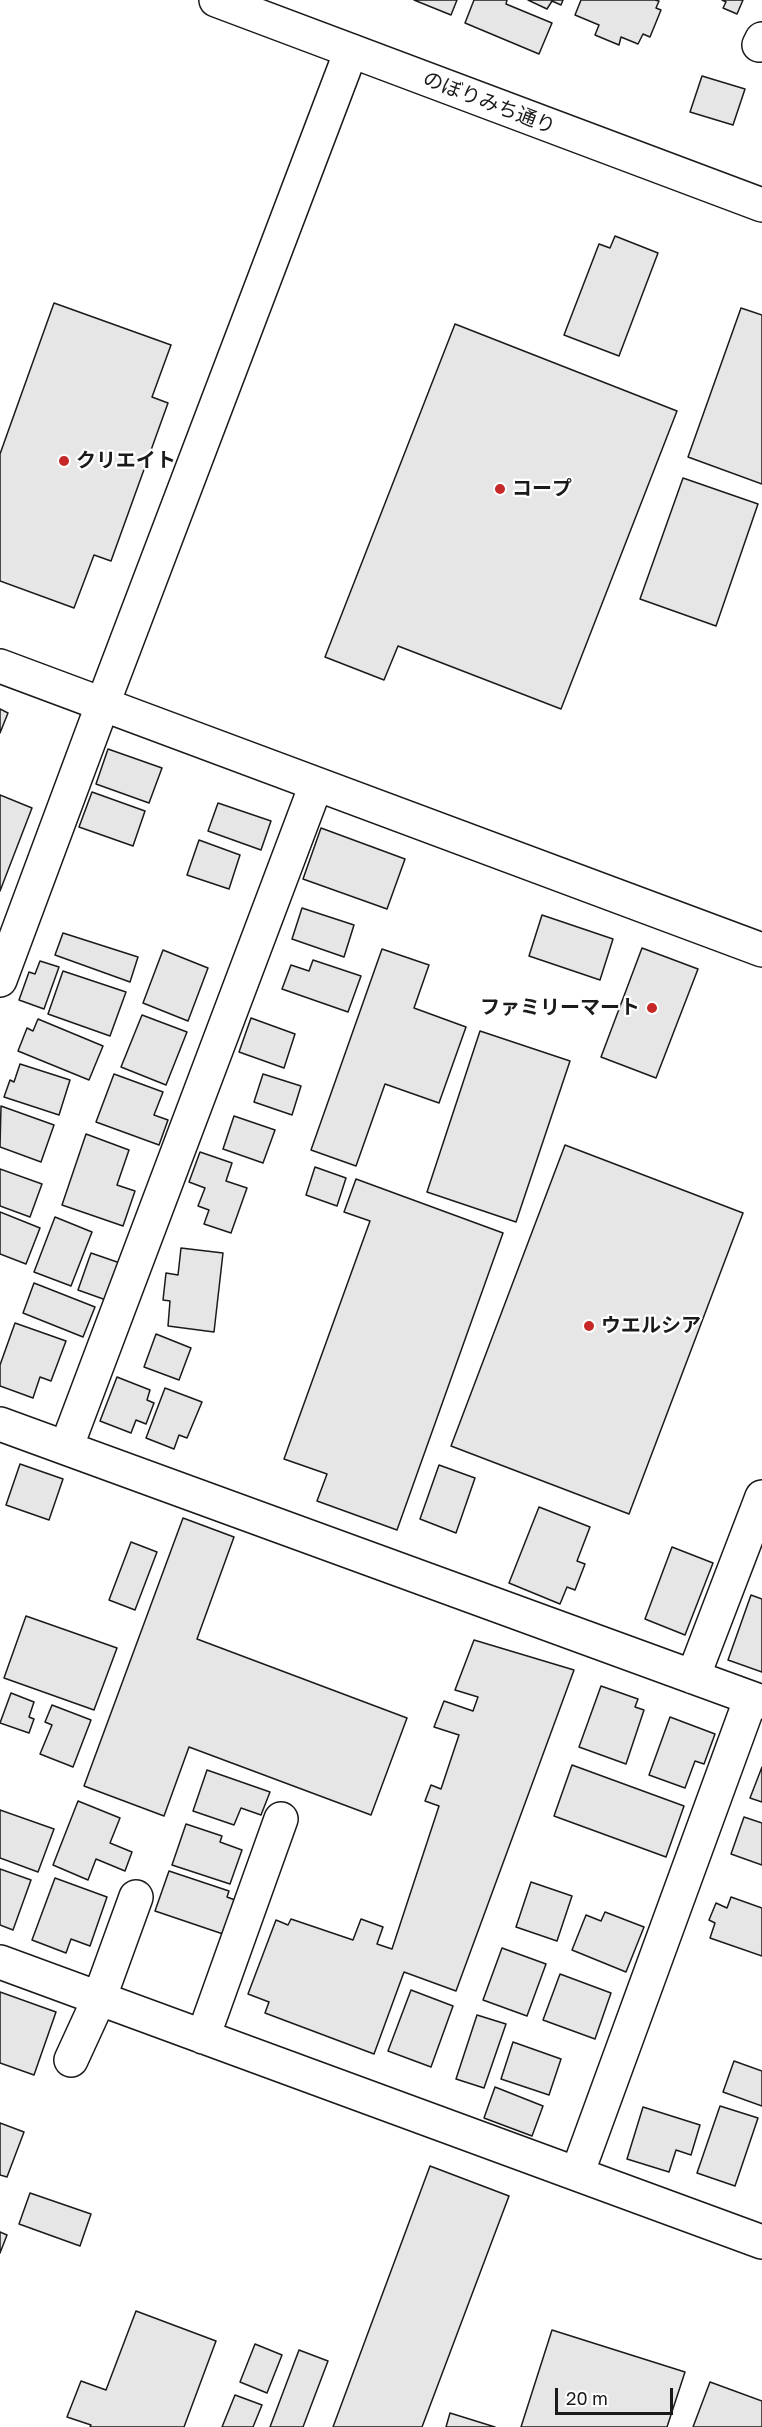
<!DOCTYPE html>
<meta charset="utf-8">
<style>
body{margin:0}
#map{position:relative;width:762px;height:2427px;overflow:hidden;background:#fff;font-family:"Golos Text",sans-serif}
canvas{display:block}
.scale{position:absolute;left:555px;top:2388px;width:118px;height:27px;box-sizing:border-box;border:3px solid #1a1a1a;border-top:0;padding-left:8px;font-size:18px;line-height:21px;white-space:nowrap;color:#1a1a1a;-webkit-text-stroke:4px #fff;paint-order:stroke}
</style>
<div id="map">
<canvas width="762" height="2427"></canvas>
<div class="scale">20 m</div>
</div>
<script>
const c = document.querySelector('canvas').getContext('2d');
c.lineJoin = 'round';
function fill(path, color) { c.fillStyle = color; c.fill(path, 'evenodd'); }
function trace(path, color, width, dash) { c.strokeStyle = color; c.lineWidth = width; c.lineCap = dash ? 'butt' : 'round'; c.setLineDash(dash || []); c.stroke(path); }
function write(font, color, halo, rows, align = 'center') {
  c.font = font + ' "Golos Text","Noto Sans JP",sans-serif'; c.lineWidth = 4.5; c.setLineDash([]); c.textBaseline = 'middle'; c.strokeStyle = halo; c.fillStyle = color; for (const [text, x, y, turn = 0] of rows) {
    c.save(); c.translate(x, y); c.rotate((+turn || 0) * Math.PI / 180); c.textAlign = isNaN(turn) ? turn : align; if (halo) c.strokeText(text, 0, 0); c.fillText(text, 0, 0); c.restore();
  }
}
const building = new Path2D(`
 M 414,0 L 457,0 L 451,15 Z
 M 474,0 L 507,0 L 506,4 L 552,23 L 539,54 L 465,23 Z
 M 528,0 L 563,0 L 561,5 L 552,1 L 547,9 Z
 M 581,0 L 655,0 L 659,1 L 656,8 L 661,10 L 650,37 L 643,34 L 638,44 L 621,37 L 619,45 L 595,35 L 599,25 L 575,15 Z
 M 722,0 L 743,0 L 737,14 L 723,8 L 726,2 Z
 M 702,76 L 745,89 L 733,125 L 690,112 Z
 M 615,236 L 658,253 L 619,356 L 564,335 L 599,244 L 610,248 Z
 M 54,303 L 171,345 L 152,397 L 168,403 L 111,561 L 94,555 L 74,608 L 0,581 L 0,454 Z
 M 741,308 L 762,315 L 762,484 L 688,457 Z
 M 455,324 L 677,411 L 561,709 L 398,646 L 384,680 L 325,657 Z
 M 683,478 L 758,504 L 716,626 L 640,599 Z
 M 0,709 L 8,713 L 0,733 Z
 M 108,749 L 162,768 L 149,803 L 96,784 Z
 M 92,792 L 145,811 L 133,846 L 79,827 Z
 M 0,795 L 32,808 L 0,891 Z
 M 218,803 L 271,821 L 261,850 L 208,831 Z
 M 321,828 L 405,859 L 387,909 L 303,879 Z
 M 199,840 L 240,855 L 229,889 L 187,875 Z
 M 302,908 L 354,925 L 344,957 L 292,939 Z
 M 542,915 L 613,939 L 600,980 L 529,956 Z
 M 63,933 L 138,957 L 130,982 L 55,955 Z
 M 642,948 L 698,969 L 656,1078 L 601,1057 Z
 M 382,949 L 429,965 L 414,1008 L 466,1027 L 439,1103 L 385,1084 L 356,1166 L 311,1150 Z
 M 163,950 L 208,968 L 188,1021 L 143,1003 Z
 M 313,960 L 361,976 L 348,1012 L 282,989 L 291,965 L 309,971 Z
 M 40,961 L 59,967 L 44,1009 L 19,1000 L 29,972 L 35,974 Z
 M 63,971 L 126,992 L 110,1036 L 48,1014 Z
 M 142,1015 L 187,1032 L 166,1085 L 121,1067 Z
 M 251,1018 L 295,1034 L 284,1068 L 239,1052 Z
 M 38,1019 L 103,1046 L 89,1080 L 18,1051 L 27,1028 L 33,1031 Z
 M 480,1031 L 570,1061 L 516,1222 L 427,1192 Z
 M 20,1064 L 70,1080 L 59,1115 L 4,1097 L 10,1080 L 14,1082 Z
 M 114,1074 L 163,1092 L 154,1115 L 168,1120 L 159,1145 L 96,1122 Z
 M 263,1074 L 301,1086 L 292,1115 L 254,1102 Z
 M 1,1106 L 54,1125 L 41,1162 L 0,1147 Z
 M 234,1116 L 275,1130 L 263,1163 L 223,1149 Z
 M 86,1134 L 129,1150 L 117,1185 L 135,1191 L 123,1226 L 62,1205 Z
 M 565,1145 L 743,1213 L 629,1514 L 451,1446 Z
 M 200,1152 L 232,1163 L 226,1181 L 247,1188 L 231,1233 L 204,1224 L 209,1210 L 198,1206 L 205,1188 L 189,1182 Z
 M 315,1167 L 346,1178 L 337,1206 L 306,1195 Z
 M 0,1169 L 42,1184 L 30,1217 L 0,1206 Z
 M 356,1179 L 503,1233 L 397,1530 L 317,1501 L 327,1474 L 284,1459 L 370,1221 L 344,1212 Z
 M 0,1212 L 40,1228 L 26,1264 L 0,1254 Z
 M 55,1217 L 92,1232 L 71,1286 L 34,1272 Z
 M 181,1248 L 223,1253 L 214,1332 L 168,1326 L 170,1301 L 163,1300 L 166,1273 L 178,1275 Z
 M 91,1253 L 120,1263 L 106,1300 L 78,1290 Z
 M 34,1283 L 95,1307 L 83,1337 L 23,1313 Z
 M 15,1323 L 66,1341 L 51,1381 L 40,1377 L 33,1398 L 0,1386 L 0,1365 Z
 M 156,1334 L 191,1348 L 179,1380 L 144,1367 Z
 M 117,1377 L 150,1390 L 147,1400 L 154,1403 L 146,1424 L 136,1420 L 131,1433 L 100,1421 Z
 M 165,1388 L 202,1402 L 187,1438 L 179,1435 L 174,1449 L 146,1438 Z
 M 20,1464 L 63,1479 L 49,1520 L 6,1505 Z
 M 439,1465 L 475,1478 L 456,1533 L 420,1519 Z
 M 539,1507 L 590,1527 L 577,1561 L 585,1564 L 575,1590 L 567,1587 L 560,1604 L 509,1583 Z
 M 183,1518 L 234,1537 L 197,1639 L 407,1718 L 371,1815 L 189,1747 L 164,1816 L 84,1786 Z
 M 131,1542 L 157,1552 L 135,1610 L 109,1600 Z
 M 672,1547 L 713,1563 L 685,1635 L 645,1619 Z
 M 751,1595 L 762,1599 L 762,1672 L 728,1660 Z
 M 26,1616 L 117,1648 L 94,1710 L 4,1678 Z
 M 474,1640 L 574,1670 L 456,1991 L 404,1972 L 374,2054 L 265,2013 L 269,2002 L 248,1994 L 276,1920 L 288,1925 L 291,1919 L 353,1940 L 361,1919 L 383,1927 L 377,1944 L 392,1949 L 439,1806 L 425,1801 L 431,1785 L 441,1789 L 459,1735 L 434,1727 L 444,1701 L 473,1711 L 478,1697 L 455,1690 Z
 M 601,1686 L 638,1699 L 635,1707 L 644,1710 L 626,1764 L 579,1747 Z
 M 11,1693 L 34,1702 L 29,1717 L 34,1719 L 29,1733 L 0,1723 Z
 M 52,1705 L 91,1720 L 73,1767 L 40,1754 L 52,1725 L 45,1722 Z
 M 670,1717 L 715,1734 L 704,1764 L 695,1761 L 685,1788 L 649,1775 Z
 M 572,1765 L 684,1806 L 666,1857 L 554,1816 Z
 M 762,1767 L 762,1802 L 750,1798 Z
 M 207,1770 L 270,1792 L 261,1815 L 241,1808 L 234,1825 L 193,1811 Z
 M 78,1801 L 120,1818 L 110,1843 L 132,1852 L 125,1871 L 96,1859 L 88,1880 L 53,1865 Z
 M 0,1810 L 54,1829 L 38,1872 L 0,1858 Z
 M 744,1817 L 762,1823 L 762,1865 L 731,1854 Z
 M 186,1824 L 222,1836 L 220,1842 L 242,1850 L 230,1884 L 172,1865 Z
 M 0,1869 L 31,1880 L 13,1930 L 0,1925 Z
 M 169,1871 L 229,1891 L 227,1897 L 235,1900 L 223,1934 L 155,1911 Z
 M 55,1878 L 107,1897 L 90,1946 L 71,1939 L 66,1953 L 32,1940 Z
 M 531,1882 L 572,1896 L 557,1941 L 516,1927 Z
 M 731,1897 L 762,1908 L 762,1956 L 710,1938 L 715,1923 L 709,1920 L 716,1903 L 727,1908 Z
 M 605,1912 L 644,1927 L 626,1972 L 572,1950 L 586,1915 L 601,1921 Z
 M 502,1948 L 546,1964 L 527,2016 L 483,2000 Z
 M 560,1974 L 611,1993 L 595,2039 L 543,2020 Z
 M 411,1990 L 453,2006 L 431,2067 L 388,2051 Z
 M 0,1992 L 56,2012 L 34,2075 L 0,2063 Z
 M 477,2015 L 506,2024 L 484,2088 L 456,2079 Z
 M 513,2042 L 561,2059 L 549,2095 L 501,2079 Z
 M 734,2061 L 762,2071 L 762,2106 L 723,2092 Z
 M 495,2087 L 543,2106 L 532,2136 L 484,2118 Z
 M 720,2106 L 758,2118 L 735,2186 L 697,2173 Z
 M 643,2107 L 700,2125 L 691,2155 L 676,2150 L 669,2172 L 627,2159 Z
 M 0,2123 L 24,2132 L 7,2177 L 0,2175 Z
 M 430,2166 L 509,2196 L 422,2427 L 333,2427 Z
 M 30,2193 L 91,2214 L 80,2246 L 19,2224 Z
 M 0,2232 L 7,2235 L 0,2253 Z
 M 136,2311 L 216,2341 L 184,2427 L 90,2427 L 91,2425 L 67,2417 L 81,2381 L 106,2390 Z
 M 552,2330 L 685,2372 L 667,2427 L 521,2427 Z
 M 255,2344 L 282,2355 L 267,2393 L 240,2382 Z
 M 299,2350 L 328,2361 L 303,2427 L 270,2427 Z
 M 710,2382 L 762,2401 L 762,2427 L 693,2427 Z
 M 235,2395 L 262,2405 L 253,2427 L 222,2427 Z
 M 450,2413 L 495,2427 L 446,2427 Z`);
fill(building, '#e6e6e6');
trace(building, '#1a1a1a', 1.5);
const street = new Path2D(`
 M 759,45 L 762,39
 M 0,980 L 102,706 L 351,51
 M 0,1424 L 762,1702
 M 66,1448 L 316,785
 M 693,1677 L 762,1497
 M 0,1962 L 762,2242
 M 203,2037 L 281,1819
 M 71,2060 L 99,1999 L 136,1897
 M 577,2174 L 751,1698`);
const secondary = new Path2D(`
 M 216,0 L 762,205
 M 0,666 L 762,950`);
trace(street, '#1a1a1a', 36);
trace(secondary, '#1a1a1a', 36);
trace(street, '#fff', 33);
trace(secondary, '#fff', 33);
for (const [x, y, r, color] of [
 [64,461,6,"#c62828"],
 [500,489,6,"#c62828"],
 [652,1008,6,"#c62828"],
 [589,1326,6,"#c62828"]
]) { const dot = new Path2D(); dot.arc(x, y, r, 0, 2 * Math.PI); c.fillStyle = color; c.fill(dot); trace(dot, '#fff', 2); }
write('20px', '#1a1a1a', '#fff', [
 ["のぼりみち通り",489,103,21]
]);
write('bold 20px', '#1a1a1a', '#fff', [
 ["クリエイト",76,461],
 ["コープ",512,489],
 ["ファミリーマート",640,1008,"right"],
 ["ウエルシア",601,1326]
], 'left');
</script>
